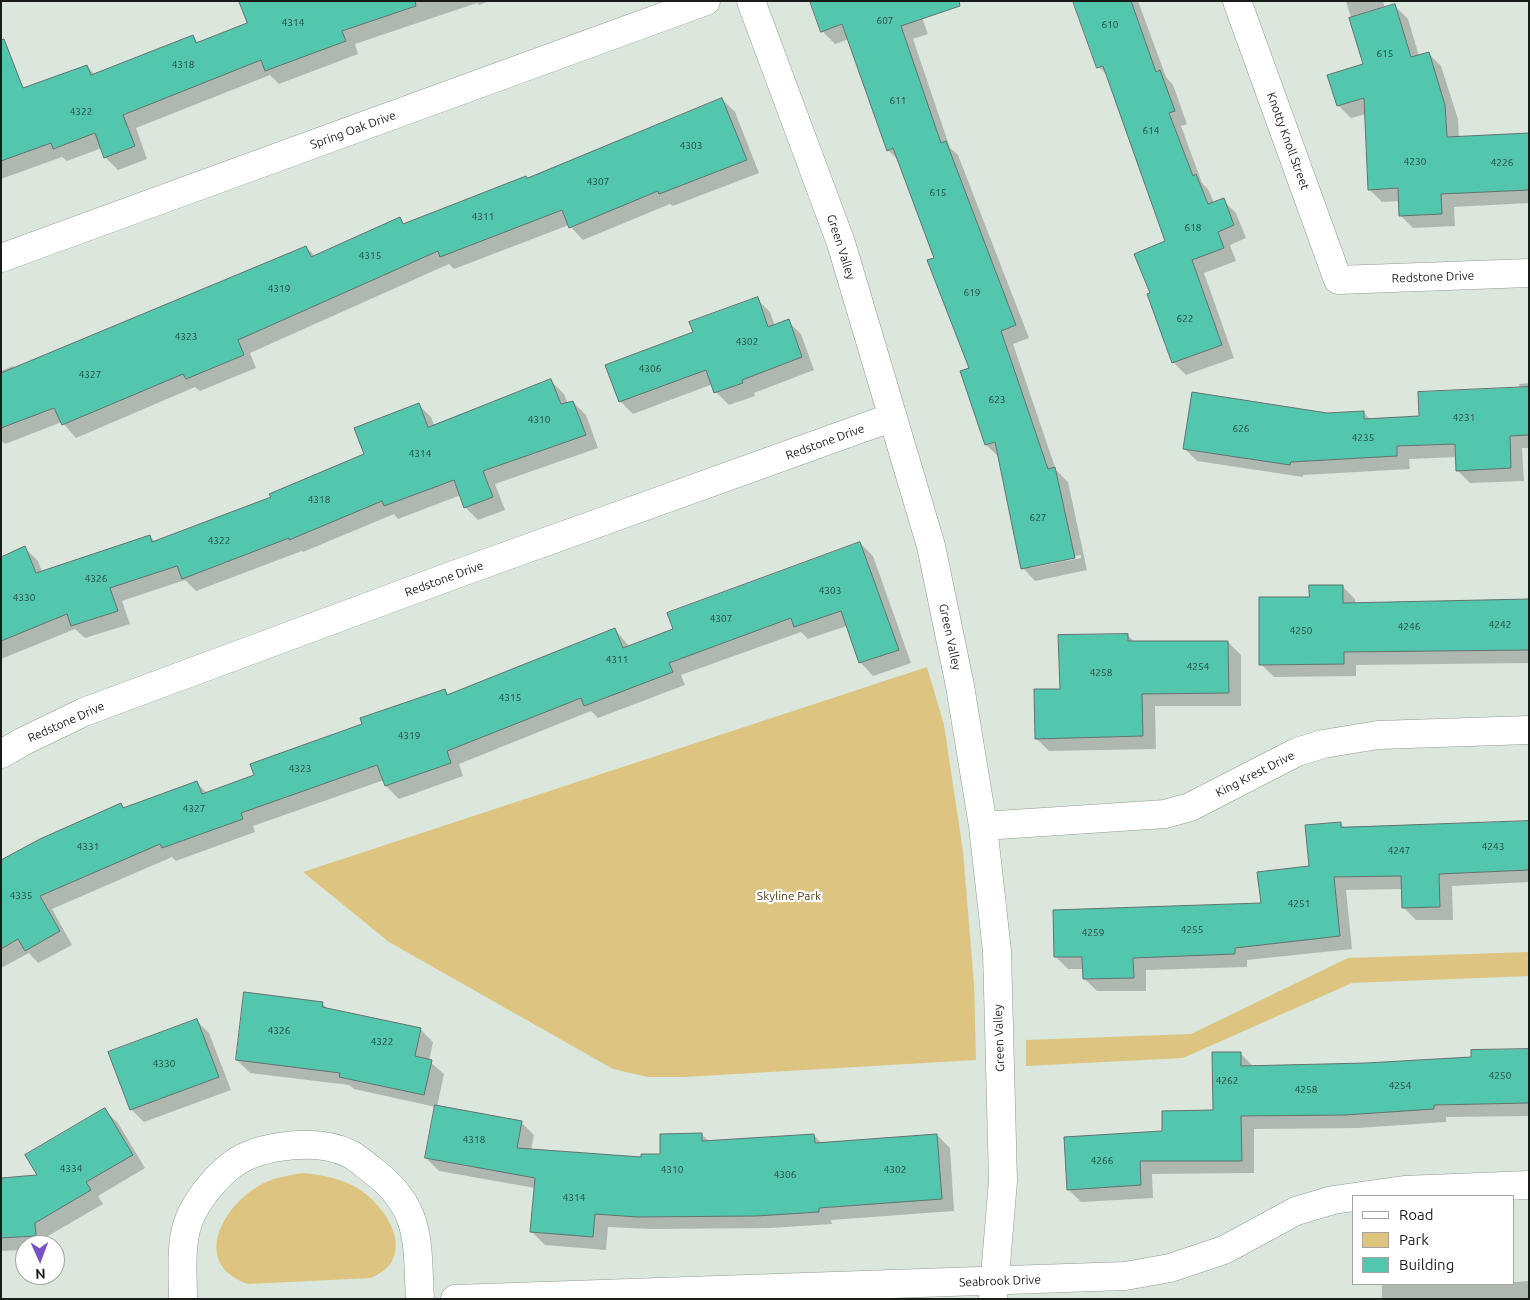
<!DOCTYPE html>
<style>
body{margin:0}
#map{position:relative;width:1530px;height:1300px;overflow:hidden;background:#dbe7dc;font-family:Ubuntu,sans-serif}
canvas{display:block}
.frame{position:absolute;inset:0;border:2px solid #191d19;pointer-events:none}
.legend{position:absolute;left:1352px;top:1195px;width:162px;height:90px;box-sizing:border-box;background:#fff;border:1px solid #a3a5a3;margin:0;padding:6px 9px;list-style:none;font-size:15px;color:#191d19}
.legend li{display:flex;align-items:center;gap:10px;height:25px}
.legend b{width:25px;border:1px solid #a3a5a3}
.north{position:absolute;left:15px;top:1235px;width:50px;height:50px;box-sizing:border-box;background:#fff;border:1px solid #a3a5a3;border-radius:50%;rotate:178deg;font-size:14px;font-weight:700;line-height:20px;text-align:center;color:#191d19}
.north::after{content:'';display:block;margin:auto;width:18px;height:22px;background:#7550c9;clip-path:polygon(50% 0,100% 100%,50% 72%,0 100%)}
</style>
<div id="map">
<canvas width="1530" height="1300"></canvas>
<div class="frame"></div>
<ul class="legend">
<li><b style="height:6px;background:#fff"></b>Road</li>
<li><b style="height:14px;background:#ddc480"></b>Park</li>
<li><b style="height:14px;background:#53c6ae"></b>Building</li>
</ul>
<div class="north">N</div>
</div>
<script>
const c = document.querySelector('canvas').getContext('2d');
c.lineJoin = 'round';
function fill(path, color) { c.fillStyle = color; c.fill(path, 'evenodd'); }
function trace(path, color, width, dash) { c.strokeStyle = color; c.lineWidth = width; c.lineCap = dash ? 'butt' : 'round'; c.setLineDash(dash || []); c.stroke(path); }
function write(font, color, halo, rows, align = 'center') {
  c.font = font + ' Ubuntu,sans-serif'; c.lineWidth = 4.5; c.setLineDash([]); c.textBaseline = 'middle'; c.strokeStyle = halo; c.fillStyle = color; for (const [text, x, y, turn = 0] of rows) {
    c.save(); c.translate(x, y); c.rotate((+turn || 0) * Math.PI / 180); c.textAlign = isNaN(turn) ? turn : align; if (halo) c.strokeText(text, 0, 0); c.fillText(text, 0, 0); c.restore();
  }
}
fill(new Path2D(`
 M 927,667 L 944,725 L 963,851 L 974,984 L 976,1060 L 684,1077 L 648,1077 L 613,1069 L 389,942 L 303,872 Z
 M 1529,952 L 1529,976 L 1352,983 L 1183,1058 L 1026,1066 L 1026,1040 L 1191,1034 L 1348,958 Z
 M 303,1173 C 322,1175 342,1178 359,1189 C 379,1202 406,1235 392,1261 C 388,1269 379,1274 371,1278 L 248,1284 C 188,1263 225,1201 266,1182 C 278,1177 290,1175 303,1173 Z`), '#ddc480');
fill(new Path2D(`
 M 253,1 L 489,1 L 479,5 L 477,3 L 355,44 L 358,54 L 279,84 L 270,75 L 136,128 L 147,159 L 118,170 L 105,157 L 102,148 L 67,161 L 62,157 L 1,179 L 1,101 L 87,66 L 95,75 L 192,36 L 199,43 L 249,23 Z
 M 916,1 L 928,34 L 913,39 L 950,148 L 958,155 L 1029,338 L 1013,344 L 1056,470 L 1068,482 L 1087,570 L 1035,581 L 1023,568 L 999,457 L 986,445 L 971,369 L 936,258 L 899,161 L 888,150 L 849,39 L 835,44 L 822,31 L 813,7 ZM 1081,555 L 1081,558 L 1030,568 L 1030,566 Z
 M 1074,1 L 1138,1 L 1166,77 L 1173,85 L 1187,124 L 1181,126 L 1202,183 L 1208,189 L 1214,203 L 1223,200 L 1236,213 L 1246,238 L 1230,245 L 1236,261 L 1204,273 L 1234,358 L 1186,375 L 1173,362 L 1151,294 L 1167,242 L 1108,76 L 1099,67 Z
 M 1346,1 L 1383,1 L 1385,9 L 1395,6 L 1408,19 L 1419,56 L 1428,53 L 1441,66 L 1458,119 L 1459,138 L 1529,134 L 1529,203 L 1454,207 L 1455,226 L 1413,228 L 1400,215 L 1400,201 L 1382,202 L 1369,189 L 1366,114 L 1351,118 L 1338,105 L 1365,65 Z
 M 722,99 L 735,112 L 759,173 L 673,206 L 670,204 L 583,240 L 569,225 L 454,269 L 449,264 L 250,353 L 256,368 L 200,391 L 195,387 L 76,438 L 62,422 L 5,444 L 1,441 L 1,371 L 13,366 L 15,368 L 306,247 L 316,257 L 400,219 L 405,224 L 528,179 Z
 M 757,299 L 770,312 L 775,326 L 788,321 L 801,334 L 814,370 L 754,393 L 755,396 L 729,405 L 716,392 L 713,384 L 633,414 L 620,401 L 694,332 Z
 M 551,381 L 564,394 L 568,404 L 573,402 L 586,415 L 598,448 L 495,484 L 505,510 L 478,520 L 465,507 L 461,495 L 398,519 L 394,514 L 303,552 L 302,551 L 196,591 L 185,580 L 122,601 L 130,624 L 85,638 L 75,629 L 1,659 L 1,578 L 25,548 L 38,561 L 42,572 L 150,537 L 156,542 L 273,498 L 366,455 L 418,404 L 431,417 L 434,425 Z
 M 1529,383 L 1529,448 L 1522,448 L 1524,481 L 1470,483 L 1457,470 L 1457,457 L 1409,459 L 1410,469 L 1303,475 L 1303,477 L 1197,461 L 1184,448 L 1327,414 L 1363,412 L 1371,420 L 1420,417 L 1520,389 L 1519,384 Z
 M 860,543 L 873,556 L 911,663 L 873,676 L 861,663 L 847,626 L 808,639 L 801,632 L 681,675 L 685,685 L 598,718 L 591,711 L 459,764 L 463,776 L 399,799 L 386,786 L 384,780 L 253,826 L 255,832 L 176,861 L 172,857 L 52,909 L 72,945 L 38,963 L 29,953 L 1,968 L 1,862 L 121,805 L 125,808 L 197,783 L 208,794 L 256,776 L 364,725 L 444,690 L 449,696 L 615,630 L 630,647 L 674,630 Z
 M 1342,586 L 1355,599 L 1355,604 L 1529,601 L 1529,663 L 1356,665 L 1356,676 L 1274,677 L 1261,664 L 1311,599 Z
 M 1127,635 L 1135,642 L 1228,642 L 1241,655 L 1241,706 L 1155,706 L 1156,749 L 1049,751 L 1036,738 Z
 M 1340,823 L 1345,828 L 1529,823 L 1529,882 L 1452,886 L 1453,920 L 1416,920 L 1403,907 L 1403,889 L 1346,890 L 1352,949 L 1247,960 L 1247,967 L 1146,970 L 1146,991 L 1097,991 L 1084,978 L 1084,969 L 1068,969 L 1055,956 L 1262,904 L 1311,867 Z
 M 322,1003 L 329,1010 L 420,1029 L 433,1042 L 429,1061 L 444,1074 L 437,1107 L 521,1122 L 534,1135 L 531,1151 L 643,1158 L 661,1155 L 701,1134 L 709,1141 L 814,1135 L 822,1144 L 937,1135 L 950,1148 L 954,1211 L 831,1220 L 832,1224 L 770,1228 L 651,1229 L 608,1227 L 606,1250 L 545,1245 L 532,1232 L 535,1188 L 439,1171 L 426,1158 L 436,1107 L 354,1089 L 349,1085 L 250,1073 L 237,1060 Z
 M 196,1020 L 209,1033 L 231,1090 L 144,1122 L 131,1109 Z
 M 1529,1050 L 1529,1116 L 1446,1117 L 1446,1122 L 1358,1128 L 1254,1129 L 1254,1173 L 1152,1174 L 1153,1198 L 1081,1202 L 1068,1189 L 1163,1132 L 1214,1112 L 1240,1053 L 1253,1066 L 1366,1065 L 1473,1058 Z
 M 105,1110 L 118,1123 L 145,1168 L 98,1196 L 103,1204 L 48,1236 L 48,1245 L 25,1245 L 25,1250 L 1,1251 L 1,1179 L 39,1177 Z
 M 1529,1281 L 1529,1299 L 1382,1299 L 1382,1285 L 1514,1284 L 1514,1282 Z`), '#0003');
const building = new Path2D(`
 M 239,1 L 415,1 L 416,6 L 342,31 L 346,41 L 265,71 L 261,60 L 123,115 L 135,146 L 104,158 L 95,133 L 53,149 L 51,143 L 1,161 L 1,40 L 4,39 L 23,88 L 87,65 L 91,75 L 193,35 L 196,43 L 247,23 Z
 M 810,1 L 959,1 L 960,6 L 901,26 L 941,143 L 946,141 L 1016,325 L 1001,331 L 1048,469 L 1055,467 L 1075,558 L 1021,569 L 995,442 L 985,445 L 960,371 L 969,368 L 927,260 L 934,258 L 893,148 L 887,151 L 842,24 L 821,32 Z
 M 1073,1 L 1131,1 L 1156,72 L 1160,70 L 1175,111 L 1169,113 L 1193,176 L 1196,174 L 1208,204 L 1224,198 L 1234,225 L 1218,232 L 1224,248 L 1192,260 L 1222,345 L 1172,363 L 1147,294 L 1150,293 L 1134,254 L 1165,241 L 1103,66 L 1097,68 Z
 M 1395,4 L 1411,57 L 1429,52 L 1445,105 L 1447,137 L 1529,133 L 1529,190 L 1441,194 L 1442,214 L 1399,216 L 1398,188 L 1368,190 L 1364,98 L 1337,106 L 1327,75 L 1363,64 L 1349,18 Z
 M 722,98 L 747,160 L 659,194 L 658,191 L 569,228 L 562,210 L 440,257 L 438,251 L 238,340 L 244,355 L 186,379 L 183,374 L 62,425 L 54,408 L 1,428 L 1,373 L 306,246 L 311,257 L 400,217 L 403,224 L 526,176 L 527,178 Z
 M 758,297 L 768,327 L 789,319 L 802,357 L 742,380 L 743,383 L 714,393 L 706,370 L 619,402 L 605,365 L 693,332 L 689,322 Z
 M 551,379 L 561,404 L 573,401 L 586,435 L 483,471 L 493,497 L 464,508 L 454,480 L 384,506 L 382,501 L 289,540 L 289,538 L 182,579 L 177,566 L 110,588 L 118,611 L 71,626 L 67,614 L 1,641 L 1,557 L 25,546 L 36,573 L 150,535 L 152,542 L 271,497 L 269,494 L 364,454 L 354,428 L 419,403 L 428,427 Z
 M 1529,387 L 1529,435 L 1510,436 L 1511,468 L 1456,471 L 1455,444 L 1397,446 L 1397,456 L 1291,462 L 1290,465 L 1183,449 L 1192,392 L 1327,413 L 1364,411 L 1364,419 L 1419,416 L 1418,392 Z
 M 860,542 L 899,650 L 859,663 L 841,611 L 794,627 L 791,618 L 669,663 L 673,672 L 584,706 L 581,698 L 447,751 L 451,763 L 385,786 L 377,765 L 241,813 L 243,819 L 162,848 L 160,844 L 40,896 L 60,931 L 25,951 L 18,939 L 1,949 L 1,860 L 40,839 L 121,803 L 123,808 L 197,781 L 202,794 L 254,775 L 250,764 L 362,724 L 360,718 L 445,689 L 447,695 L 615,628 L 623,648 L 673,629 L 667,613 Z
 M 1309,585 L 1343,585 L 1343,603 L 1529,599 L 1529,650 L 1344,652 L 1344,664 L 1259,665 L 1259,597 L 1309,597 Z
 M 1128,634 L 1128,641 L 1228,641 L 1229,693 L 1142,694 L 1143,736 L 1035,739 L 1034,689 L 1060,689 L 1058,635 Z
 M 1529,821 L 1529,870 L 1439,874 L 1440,907 L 1402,908 L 1401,876 L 1334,877 L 1340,936 L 1235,948 L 1235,954 L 1133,958 L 1134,978 L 1083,979 L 1082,957 L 1054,957 L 1053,910 L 1261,903 L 1257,872 L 1309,866 L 1305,825 L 1341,822 L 1341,827 Z
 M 244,992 L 323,1002 L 322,1007 L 421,1028 L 415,1056 L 432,1060 L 424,1095 L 339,1077 L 340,1073 L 236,1060 Z
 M 197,1019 L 219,1077 L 130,1110 L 108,1052 Z
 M 1529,1049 L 1529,1103 L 1434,1105 L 1434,1109 L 1345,1115 L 1241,1116 L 1242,1161 L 1140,1161 L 1141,1185 L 1067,1190 L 1064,1137 L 1162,1131 L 1162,1111 L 1213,1110 L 1212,1052 L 1241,1052 L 1241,1066 L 1366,1063 L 1471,1057 L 1471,1050 Z
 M 435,1105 L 522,1121 L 517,1148 L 641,1157 L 641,1154 L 660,1154 L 660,1134 L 702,1133 L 702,1141 L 814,1134 L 815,1143 L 937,1134 L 942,1199 L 819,1208 L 819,1212 L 756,1216 L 637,1217 L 595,1214 L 593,1237 L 530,1232 L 535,1178 L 425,1158 Z
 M 105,1108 L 133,1155 L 86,1182 L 91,1190 L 35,1223 L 36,1236 L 1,1238 L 1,1178 L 37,1175 L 25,1155 Z`);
fill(building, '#53c6ae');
trace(building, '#63726e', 1);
const street = new Path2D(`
 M 751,1 L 841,243 L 931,546 L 960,686 L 983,826 L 997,951 L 1003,1181 L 993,1299
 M 1237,1 L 1338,280 L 1529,273
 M 1,258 L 706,1
 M 1,754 L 22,742 L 84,712 L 459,573 L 893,417
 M 983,826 L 1165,814 L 1190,807 L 1297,752 L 1323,744 L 1378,735 L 1529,730
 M 183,1299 C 183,1272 179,1238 192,1213 C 201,1195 217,1176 233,1164 C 261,1144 320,1138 350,1154 C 358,1158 365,1165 372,1170 C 388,1182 402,1197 410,1216 C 420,1241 418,1272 420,1299
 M 455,1299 L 1125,1276 L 1170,1268 L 1224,1250 L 1296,1211 L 1333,1200 L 1404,1190 L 1529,1185`);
trace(street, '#8f9a90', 29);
trace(street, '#fff', 28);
write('10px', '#28473e', null, [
 ["607",885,21],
 ["4314",293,23],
 ["610",1110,25],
 ["615",1385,54],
 ["4318",183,65],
 ["611",898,101],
 ["4322",81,112],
 ["614",1151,131],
 ["4303",691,146],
 ["4230",1415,162],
 ["4226",1502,163],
 ["4307",598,182],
 ["615",938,193],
 ["4311",483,217],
 ["618",1193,228],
 ["4315",370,256],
 ["4319",279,289],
 ["619",972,293],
 ["622",1185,319],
 ["4323",186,337],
 ["4302",747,342],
 ["4306",650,369],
 ["4327",90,375],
 ["623",997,400],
 ["4231",1464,418],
 ["4310",539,420],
 ["626",1241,429],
 ["4235",1363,438],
 ["4314",420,454],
 ["4318",319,500],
 ["627",1038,518],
 ["4322",219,541],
 ["4326",96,579],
 ["4303",830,591],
 ["4330",24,598],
 ["4307",721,619],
 ["4242",1500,625],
 ["4246",1409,627],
 ["4250",1301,631],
 ["4311",617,660],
 ["4254",1198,667],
 ["4258",1101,673],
 ["4315",510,698],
 ["4319",409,736],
 ["4323",300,769],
 ["4327",194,809],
 ["4331",88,847],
 ["4243",1493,847],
 ["4247",1399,851],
 ["4335",21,896],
 ["4251",1299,904],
 ["4255",1192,930],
 ["4259",1093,933],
 ["4326",279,1031],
 ["4322",382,1042],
 ["4330",164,1064],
 ["4250",1500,1076],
 ["4262",1227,1081],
 ["4254",1400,1086],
 ["4258",1306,1090],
 ["4318",474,1140],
 ["4266",1102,1161],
 ["4334",71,1169],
 ["4310",672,1170],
 ["4302",895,1170],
 ["4306",785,1175],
 ["4314",574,1198]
]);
write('12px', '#191d19', '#fff', [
 ["Spring Oak Drive",353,130,-20],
 ["Knotty Knoll Street",1288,141,70],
 ["Green Valley",841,247,72],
 ["Redstone Drive",1433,277,-2],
 ["Redstone Drive",825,442,-20],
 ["Redstone Drive",444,579,-20],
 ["Green Valley",950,637,78],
 ["Redstone Drive",66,722,-24],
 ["King Krest Drive",1255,774,-27],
 ["Green Valley",999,1038,-92],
 ["Seabrook Drive",1000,1281,-2]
]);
write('12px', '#4d401b', '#fff', [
 ["Skyline Park",789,896]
]);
</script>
